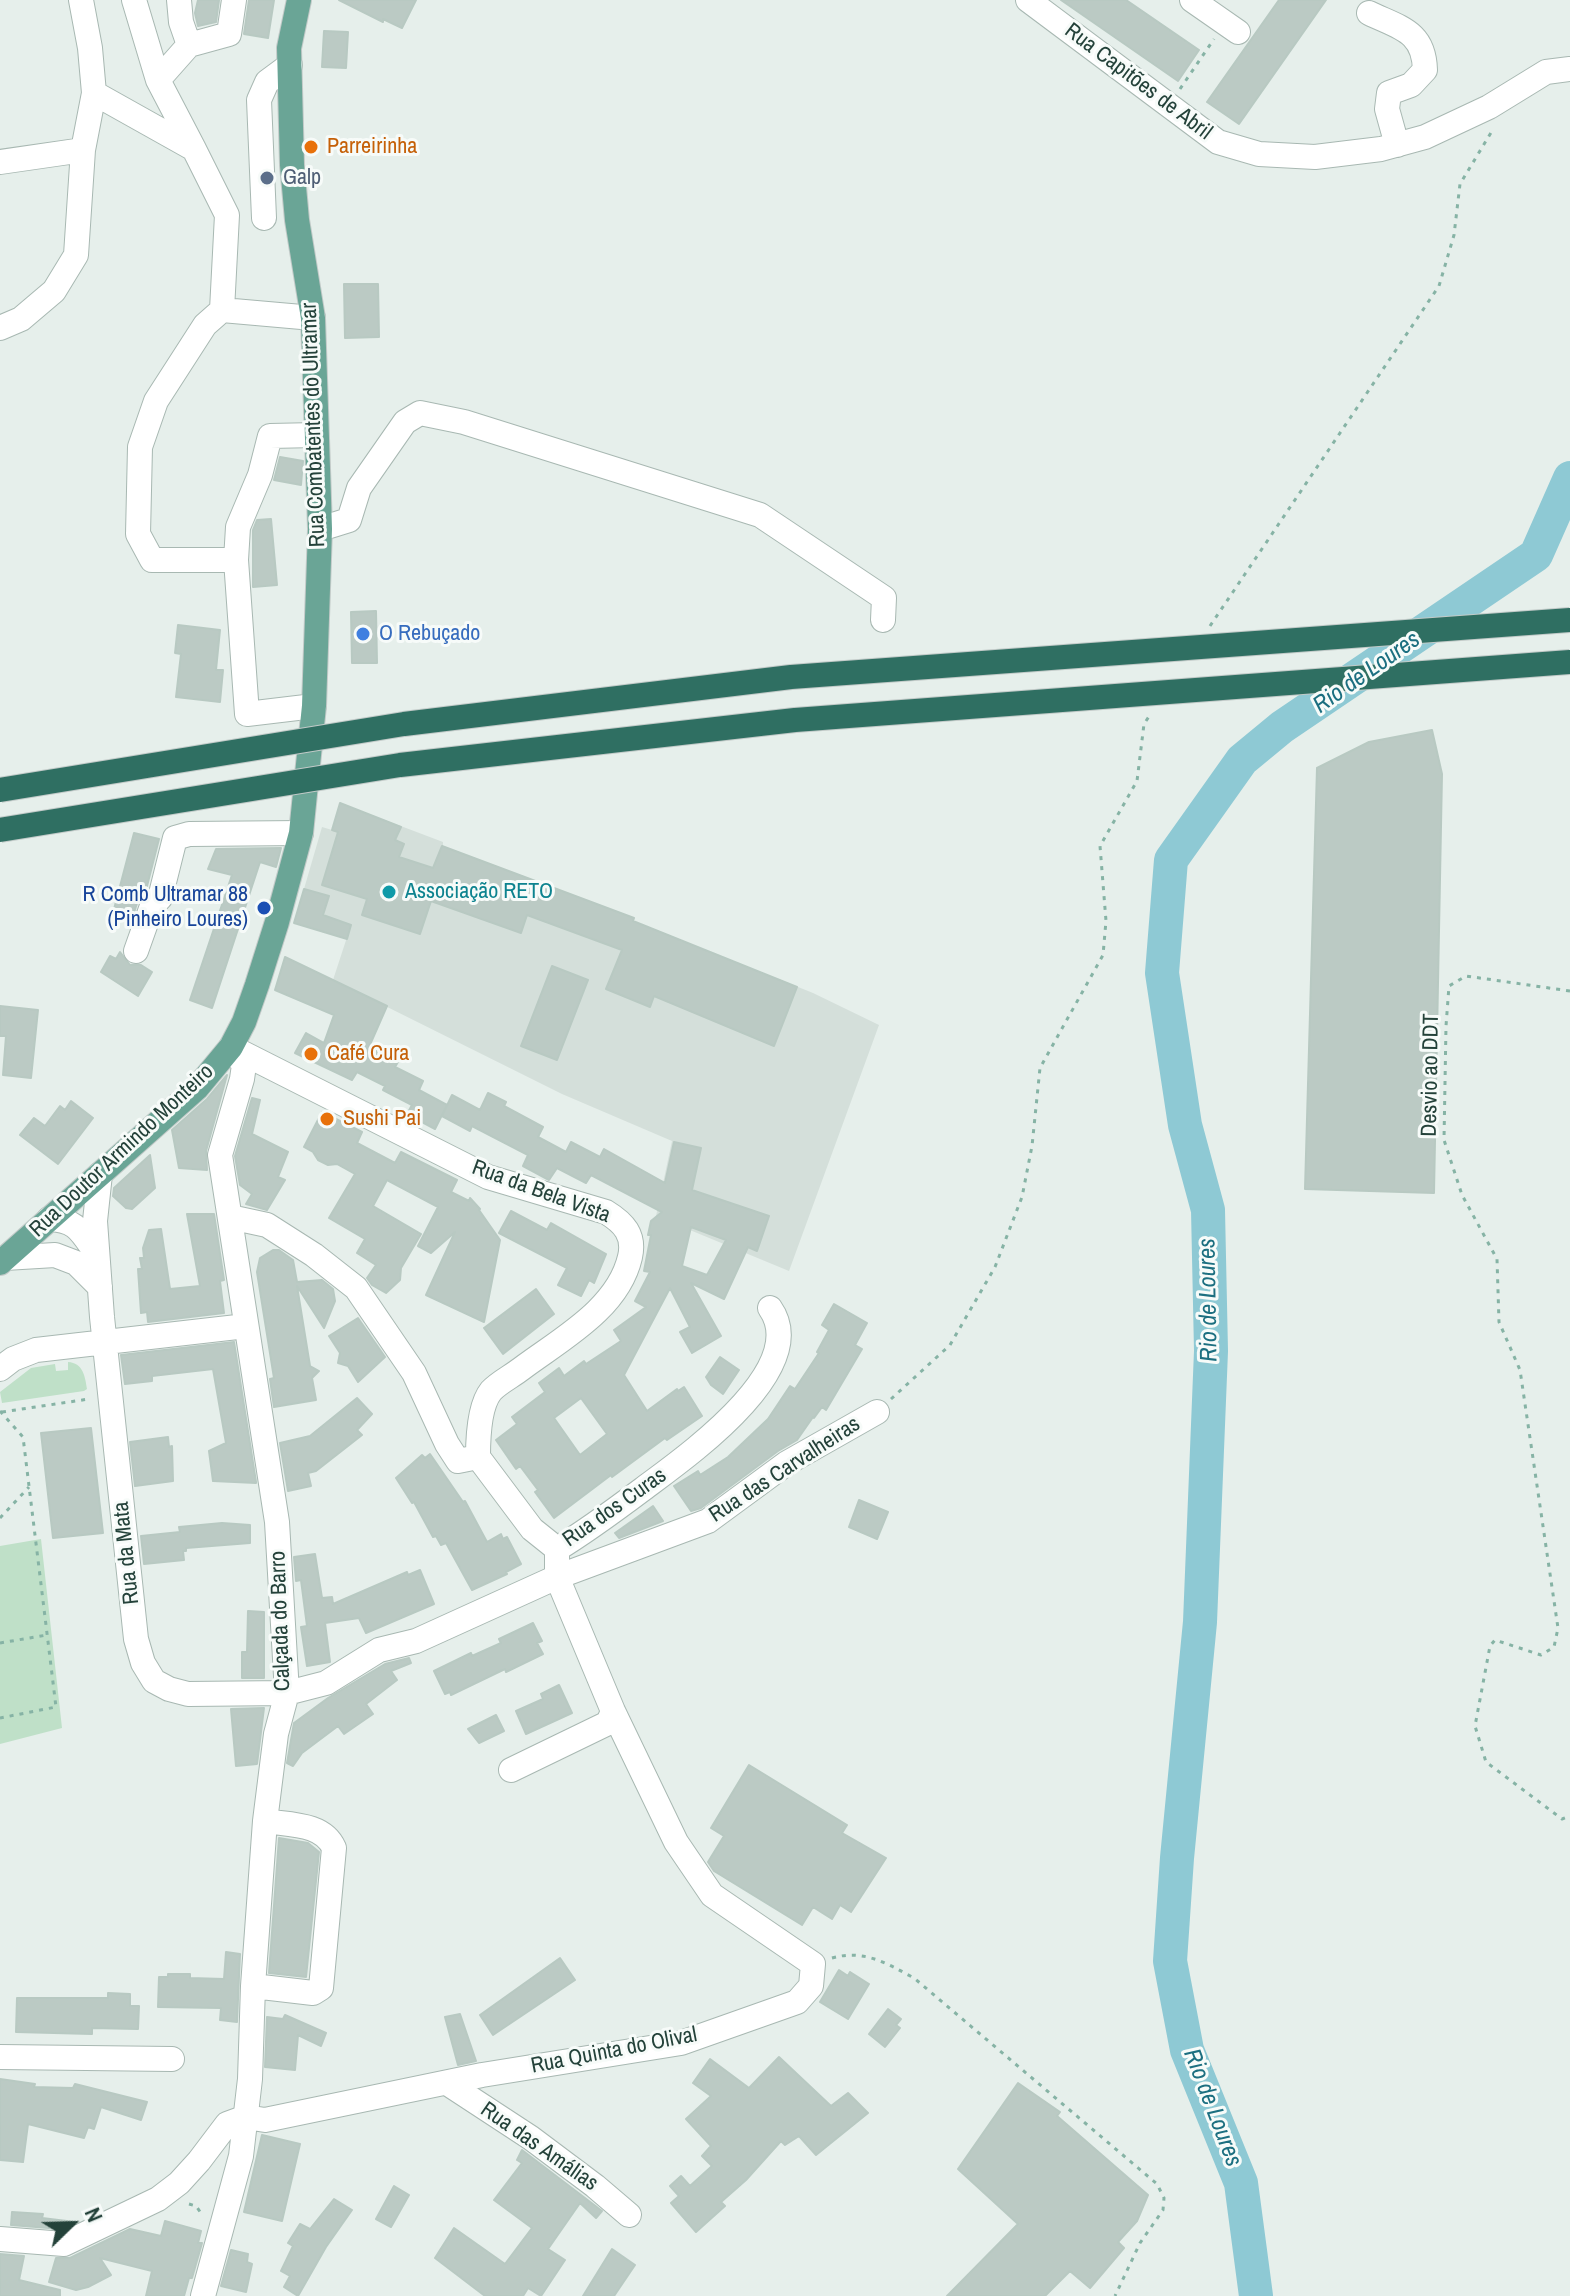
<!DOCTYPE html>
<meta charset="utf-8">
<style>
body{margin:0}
#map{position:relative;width:1570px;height:2296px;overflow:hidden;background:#e6efeb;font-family:"Archivo Narrow",sans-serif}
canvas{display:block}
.north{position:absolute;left:32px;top:2184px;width:80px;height:80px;-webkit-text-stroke:6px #f7fbf9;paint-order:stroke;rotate:67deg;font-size:22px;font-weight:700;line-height:32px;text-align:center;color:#24423a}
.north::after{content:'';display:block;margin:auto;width:28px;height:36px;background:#24423a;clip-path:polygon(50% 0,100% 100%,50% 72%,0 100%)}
</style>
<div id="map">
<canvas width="1570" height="2296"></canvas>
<div class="north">N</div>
</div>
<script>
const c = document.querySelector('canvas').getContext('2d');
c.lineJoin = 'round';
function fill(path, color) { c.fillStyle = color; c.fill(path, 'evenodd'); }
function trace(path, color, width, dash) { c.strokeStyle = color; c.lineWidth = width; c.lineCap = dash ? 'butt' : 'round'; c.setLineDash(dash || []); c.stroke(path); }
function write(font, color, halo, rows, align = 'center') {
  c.font = font + ' "Archivo Narrow",sans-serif'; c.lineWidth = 6; c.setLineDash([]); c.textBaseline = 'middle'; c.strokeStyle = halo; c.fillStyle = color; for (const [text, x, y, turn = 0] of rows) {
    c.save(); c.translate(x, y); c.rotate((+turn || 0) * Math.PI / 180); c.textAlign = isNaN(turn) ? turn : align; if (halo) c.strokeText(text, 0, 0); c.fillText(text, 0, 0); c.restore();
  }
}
fill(new Path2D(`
 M 340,803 L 443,842 L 443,846 L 634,918 L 634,921 L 813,993 L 879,1025 L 789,1271 L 656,1216 L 672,1141 L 562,1094 L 333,980 L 351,925 L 323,915 L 329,896 L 304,889 L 322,827 L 332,830 Z`), '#d4dfda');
fill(new Path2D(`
 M 68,1362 C 83,1363 85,1376 87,1389 L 84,1391 L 2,1403 L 0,1392 L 31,1368 L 55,1364 L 56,1371 L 68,1370 Z
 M 41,1539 L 62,1728 L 0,1744 L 0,1546 Z`), '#bfe0c8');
trace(new Path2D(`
 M 1256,2296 L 1241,2183 L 1187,2050 L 1170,1961 L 1177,1858 L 1200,1622 L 1211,1351 L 1208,1210 L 1185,1125 L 1162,973 L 1171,860 L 1242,760 L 1282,727 L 1536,555 L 1570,478`), '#8ec9d4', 34);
const building = new Path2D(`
 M 198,0 L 219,0 L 216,22 L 198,26 L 195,13 Z
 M 249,0 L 274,0 L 268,38 L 244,34 Z
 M 339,0 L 416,0 L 402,28 L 383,19 L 383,22 Z
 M 1061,0 L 1126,0 L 1199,50 L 1178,81 Z
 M 1279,0 L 1326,0 L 1239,124 L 1207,102 Z
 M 324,31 L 348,32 L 346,68 L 322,67 Z
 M 344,284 L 378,284 L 379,337 L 345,338 Z
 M 280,457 L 303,461 L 301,485 L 274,480 Z
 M 271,519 L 277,585 L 253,587 L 253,530 L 257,520 Z
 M 376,611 L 377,663 L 352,663 L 351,612 Z
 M 178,625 L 220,630 L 216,670 L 223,670 L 220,702 L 176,697 L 181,654 L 175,653 Z
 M 1432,730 L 1442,774 L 1434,1193 L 1305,1189 L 1317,768 L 1369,742 Z
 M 340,803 L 401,827 L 395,840 L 404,844 L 399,857 L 433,868 L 442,846 L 634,918 L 633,921 L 797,987 L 774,1046 L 654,996 L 650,1007 L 606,989 L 622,950 L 527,915 L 521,933 L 431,901 L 420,934 L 362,915 L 367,899 L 322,885 L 338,832 L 332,830 Z
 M 134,833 L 159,839 L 146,890 L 138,900 L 132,919 L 113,913 Z
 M 281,848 L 276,867 L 260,862 L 212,1008 L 190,1000 L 232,875 L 208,869 L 216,849 Z
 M 304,889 L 329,896 L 323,915 L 351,925 L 347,939 L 294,923 Z
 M 120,952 L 130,965 L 141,965 L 152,972 L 138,996 L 101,972 L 110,956 L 116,959 Z
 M 285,957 L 387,1006 L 369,1047 L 398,1062 L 395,1067 L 423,1081 L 419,1090 L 447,1105 L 435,1129 L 407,1114 L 412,1105 L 383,1090 L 385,1086 L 357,1072 L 352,1080 L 295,1053 L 306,1033 L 324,1043 L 334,1015 L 275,990 Z
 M 552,966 L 588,980 L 557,1060 L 521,1046 Z
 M 0,1006 L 38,1010 L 31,1078 L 3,1075 L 6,1036 L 0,1036 Z
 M 227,1075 L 206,1151 L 207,1170 L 179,1168 L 172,1130 L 207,1099 Z
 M 488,1093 L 506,1102 L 504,1106 L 543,1127 L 538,1137 L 566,1152 L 571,1142 L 600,1157 L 604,1149 L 665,1183 L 674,1142 L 701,1148 L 692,1190 L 769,1216 L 757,1251 L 748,1247 L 724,1299 L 691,1283 L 721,1336 L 692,1353 L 680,1332 L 690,1327 L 670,1288 L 624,1375 L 647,1411 L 677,1389 L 678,1391 L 684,1387 L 702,1416 L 667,1440 L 665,1438 L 612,1477 L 611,1475 L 554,1518 L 535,1492 L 538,1490 L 520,1466 L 516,1469 L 496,1440 L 517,1424 L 512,1417 L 545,1392 L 539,1383 L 559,1368 L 564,1376 L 584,1361 L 586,1364 L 621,1341 L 614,1330 L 646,1307 L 635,1301 L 650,1272 L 644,1271 L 651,1235 L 648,1235 L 651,1221 L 662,1212 L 591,1175 L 586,1183 L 557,1168 L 549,1180 L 523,1166 L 528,1155 L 472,1126 L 470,1131 L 442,1116 L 452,1095 L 480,1110 ZM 691,1227 L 726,1240 L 707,1275 L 682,1266 ZM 581,1398 L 607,1434 L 580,1455 L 554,1418 Z
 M 252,1098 L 260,1100 L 252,1134 L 288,1152 L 278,1177 L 285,1180 L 267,1210 L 246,1204 L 252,1194 L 240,1185 L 235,1156 Z
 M 71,1101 L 93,1118 L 58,1164 L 20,1135 L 34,1118 L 45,1126 L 60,1106 L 65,1110 Z
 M 322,1112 L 362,1132 L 357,1143 L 395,1163 L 401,1152 L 457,1180 L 451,1192 L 469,1201 L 470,1198 L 480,1209 L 479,1210 L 500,1240 L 484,1322 L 426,1295 L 455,1232 L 431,1253 L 418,1246 L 438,1207 L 387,1180 L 373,1206 L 421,1234 L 401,1268 L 400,1280 L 386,1293 L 372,1285 L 367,1278 L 376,1265 L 357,1253 L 365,1239 L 329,1218 L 355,1174 L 337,1164 L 328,1165 L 318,1160 L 313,1152 L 304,1147 Z
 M 150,1155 L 155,1188 L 132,1209 L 126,1208 L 113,1196 L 114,1188 Z
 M 511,1211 L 547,1230 L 551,1223 L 606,1254 L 594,1283 L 589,1280 L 581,1296 L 558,1285 L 567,1268 L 499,1233 Z
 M 187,1214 L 214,1214 L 224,1280 L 220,1281 L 224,1313 L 148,1322 L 147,1312 L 141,1313 L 138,1269 L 142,1269 L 140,1258 L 144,1258 L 143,1248 L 149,1230 L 161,1229 L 170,1289 L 200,1286 Z
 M 273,1250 L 279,1250 L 293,1260 L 297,1282 L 322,1280 L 333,1289 L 335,1301 L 324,1328 L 297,1286 L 310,1366 L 319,1371 L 312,1378 L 316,1400 L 274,1407 L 270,1379 L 274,1378 L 257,1272 L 260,1258 Z
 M 536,1289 L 554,1314 L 503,1354 L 484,1328 Z
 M 834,1304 L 867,1323 L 855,1345 L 862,1349 L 826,1410 L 822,1407 L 814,1418 L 813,1417 L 797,1440 L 778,1451 L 701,1508 L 691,1511 L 674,1486 L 698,1471 L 700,1475 L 728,1457 L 768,1419 L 790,1386 L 795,1389 L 819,1353 L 817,1352 L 829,1330 L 822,1325 Z
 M 358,1318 L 385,1357 L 358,1382 L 348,1366 L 338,1363 L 340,1353 L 329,1336 Z
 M 234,1342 L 256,1482 L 256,1483 L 213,1481 L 209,1451 L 226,1443 L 213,1369 L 152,1376 L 152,1381 L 125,1384 L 121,1355 Z
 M 720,1357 L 739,1370 L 723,1394 L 711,1385 L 706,1377 Z
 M 357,1398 L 372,1414 L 357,1430 L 362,1435 L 316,1471 L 308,1473 L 311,1486 L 288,1491 L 280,1443 L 310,1436 Z
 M 91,1428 L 103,1533 L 53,1538 L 41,1433 Z
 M 168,1437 L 169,1447 L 172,1446 L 173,1481 L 135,1486 L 130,1442 Z
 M 430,1454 L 463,1502 L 465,1501 L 487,1542 L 501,1534 L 503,1539 L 507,1537 L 521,1564 L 506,1572 L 507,1574 L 472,1590 L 446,1543 L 441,1545 L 436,1536 L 433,1537 L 414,1502 L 412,1503 L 396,1478 L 422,1455 L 425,1458 Z
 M 859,1500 L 888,1512 L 877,1539 L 849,1527 Z
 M 653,1506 L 663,1521 L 619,1538 L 615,1533 Z
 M 222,1523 L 250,1525 L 250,1543 L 186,1548 L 186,1551 L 183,1551 L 184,1560 L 144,1564 L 141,1536 L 180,1532 L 179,1527 Z
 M 315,1554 L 322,1598 L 332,1597 L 333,1604 L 407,1572 L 408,1575 L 420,1570 L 434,1604 L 366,1633 L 359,1618 L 325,1623 L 330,1662 L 307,1666 L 301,1627 L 307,1626 L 301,1580 L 296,1581 L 294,1557 Z
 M 248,1611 L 264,1612 L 264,1678 L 242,1678 L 242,1652 L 247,1652 Z
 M 533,1623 L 542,1641 L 537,1643 L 543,1654 L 506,1672 L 505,1669 L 451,1695 L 450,1692 L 445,1694 L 434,1671 L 471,1653 L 472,1656 L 501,1643 L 499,1639 Z
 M 409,1658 L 411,1663 L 391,1671 L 397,1680 L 366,1704 L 373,1714 L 344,1734 L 338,1726 L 302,1753 L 293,1766 L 287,1763 L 294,1723 L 328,1698 L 385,1664 Z
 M 559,1685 L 572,1713 L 526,1734 L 516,1711 L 543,1699 L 541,1694 Z
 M 264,1708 L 257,1764 L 236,1766 L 231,1709 Z
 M 496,1715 L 504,1731 L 479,1743 L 468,1729 Z
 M 749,1765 L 847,1825 L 842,1833 L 886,1858 L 851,1912 L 840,1905 L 832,1919 L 813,1907 L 802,1925 L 714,1871 L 708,1862 L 724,1836 L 711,1828 Z
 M 279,1838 L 308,1843 L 319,1852 L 306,1977 L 269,1973 Z
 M 226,1952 L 240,1954 L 237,2022 L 220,2020 L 221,2008 L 158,2007 L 159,1977 L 168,1977 L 168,1974 L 190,1974 L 190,1978 L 224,1979 Z
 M 560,1958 L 575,1980 L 493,2035 L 480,2015 Z
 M 839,1970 L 848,1976 L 850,1972 L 869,1984 L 848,2019 L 820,2002 Z
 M 108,1993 L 130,1994 L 130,2006 L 139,2006 L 138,2029 L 92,2028 L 92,2034 L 16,2032 L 17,1998 L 108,1998 Z
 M 888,2009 L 901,2019 L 896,2025 L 900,2028 L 885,2047 L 869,2034 Z
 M 460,2014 L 476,2061 L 458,2065 L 445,2017 Z
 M 285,2015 L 326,2033 L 321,2046 L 298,2035 L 295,2070 L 265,2067 L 267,2017 L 283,2019 Z
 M 779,2057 L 831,2106 L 848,2093 L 868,2113 L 816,2155 L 799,2136 L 785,2145 L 781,2141 L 746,2180 L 721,2202 L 725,2206 L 696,2232 L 671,2203 L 679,2196 L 670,2186 L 681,2176 L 690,2186 L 712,2166 L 702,2156 L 711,2146 L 686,2119 L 711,2096 L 693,2083 L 710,2059 L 749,2088 Z
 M 0,2079 L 35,2084 L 34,2087 L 73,2088 L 75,2084 L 147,2102 L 141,2120 L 101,2107 L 94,2129 L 88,2127 L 84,2138 L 28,2124 L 23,2162 L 0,2160 Z
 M 1018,2083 L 1060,2112 L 1057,2116 L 1148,2195 L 1137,2221 L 1118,2242 L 1124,2248 L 1090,2288 L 1070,2271 L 1045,2296 L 947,2296 L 1018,2224 L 958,2169 Z
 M 262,2135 L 300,2144 L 282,2221 L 244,2212 Z
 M 522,2150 L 602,2211 L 596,2218 L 580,2203 L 548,2249 L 565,2260 L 541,2296 L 528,2288 L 523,2296 L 485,2296 L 435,2258 L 454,2228 L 505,2264 L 532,2228 L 494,2200 L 522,2163 L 517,2160 Z
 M 394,2186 L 409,2195 L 391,2227 L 376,2219 Z
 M 334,2199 L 352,2210 L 326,2247 L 298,2296 L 284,2287 L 290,2276 L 281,2271 L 293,2246 L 288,2243 L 300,2224 L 310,2229 Z
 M 12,2212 L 43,2214 L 42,2218 L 75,2222 L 61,2229 L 11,2225 Z
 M 165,2221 L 201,2231 L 198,2243 L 202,2243 L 192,2278 L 189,2278 L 184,2296 L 146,2296 L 152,2271 L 100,2258 L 111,2275 L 88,2287 L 76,2290 L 49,2282 L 56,2258 L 70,2258 L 130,2229 L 161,2236 Z
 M 612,2249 L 635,2265 L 614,2296 L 583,2296 Z
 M 231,2250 L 248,2254 L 247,2262 L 252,2264 L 246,2292 L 221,2286 Z
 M 0,2254 L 24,2256 L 19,2280 L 60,2290 L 60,2296 L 0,2296 Z`);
fill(building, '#bbcac4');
trace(building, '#b8c9c2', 2);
const minor = new Path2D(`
 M 134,0 L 158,80 L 194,149
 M 1028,0 L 1218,142 L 1259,154 L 1315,157 L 1381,149 L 1425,137 L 1489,107 L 1546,72 L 1570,69
 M 1192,0 L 1238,32
 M 1369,13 C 1400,28 1424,31 1425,70 L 1411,85 L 1389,93 L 1387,109 L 1397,145
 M 189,45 L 229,34 L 234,0
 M 158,80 L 189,45 L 181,22 L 179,0
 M 94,93 L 194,149 L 227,215 L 222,310
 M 0,162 L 83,150
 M 264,218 L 259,100 L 267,82 L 290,65
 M 222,310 L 205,325 L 156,401 L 140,447 L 138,534 L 152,560 L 236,560
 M 222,310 L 313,318
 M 0,328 L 21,319 L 54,291 L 76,255 L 83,150 L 94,93 L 90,48 L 81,0
 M 320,529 L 349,520 L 359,488 L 405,422 L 420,413 L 464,422 L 760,515 L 884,598 L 883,620
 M 314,706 L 247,714 L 236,560 L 238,527 L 260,475 L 270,436 L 316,435
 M 136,951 L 152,906 L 160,898 L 175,838 L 189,834 L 301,833
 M 231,1047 L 488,1177 L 606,1212 C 624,1223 635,1235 630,1257 C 618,1309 561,1339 521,1369 C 512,1376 498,1383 491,1391 C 479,1406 478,1439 478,1457
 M 100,1174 L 95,1221 L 102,1317 L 136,1639 L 143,1663 L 154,1681 L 169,1689 L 188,1694 L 287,1693 L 326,1683 L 379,1650 L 416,1641 L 557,1577 L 557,1549
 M 230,1217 L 267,1225 L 314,1255 L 356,1288 L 414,1373 L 447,1444 L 458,1461 L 478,1457 L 532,1529 L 557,1549 C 587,1531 615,1510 643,1489 C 683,1459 813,1369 770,1308
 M 49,1219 C 77,1220 81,1232 96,1253
 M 5,1258 L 55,1255 L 76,1263 L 100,1287
 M 0,1369 L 13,1359 L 36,1350 L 246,1326
 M 511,1770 L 608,1723 L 613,1711
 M 253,1986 L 313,1993 L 321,1988 L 334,1848 C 323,1823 290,1825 265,1821
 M 0,2057 L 172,2059
 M 447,2083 L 531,2138 L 595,2186 L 629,2215
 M 0,2239 L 64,2244 L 158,2199 L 179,2183 L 199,2161 L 227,2124 L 246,2117 L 265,2120 L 482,2075 L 681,2043 L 797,2002 L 811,1986 L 813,1964 L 712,1895 L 676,1842 L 613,1711 L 557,1577 L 708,1521 L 787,1463 L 877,1412
 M 203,2296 L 241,2156 L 250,2079 L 253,1986 L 265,1821 L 276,1734 L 287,1693 L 277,1522 L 220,1155 L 242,1079 L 244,1065 L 231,1047`);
const major = new Path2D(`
 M 0,1263 L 197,1088 L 231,1047 L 244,1022 L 257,985 L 277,922 L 301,833 L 314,706 L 320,529 L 313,318 L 297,220 L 292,165 L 289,48 L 299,0`);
trace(minor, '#a8b8b2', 26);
trace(major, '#c2cac8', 26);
trace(new Path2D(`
 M 1180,89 L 1214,39
 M 1210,626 L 1439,286 L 1454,235 L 1460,184 L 1492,131
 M 1570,991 L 1466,976 L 1449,986 L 1446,1026 L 1444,1140 L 1462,1195 L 1497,1259 L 1499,1322 L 1520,1370 L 1558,1628 L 1554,1647 L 1541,1655 L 1495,1640 L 1490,1646 L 1475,1726 L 1486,1762 L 1562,1819 L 1570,1816
 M 891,1399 L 950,1345 L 995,1267 L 1022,1197 L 1032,1146 L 1040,1068 L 1103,955 L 1106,921 L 1100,846 L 1137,781 L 1144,724 L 1150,715
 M 0,1411 L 23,1437 L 56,1707 L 0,1718
 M 2,1412 L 89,1399
 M 0,1518 L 29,1487
 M 0,1643 L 47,1635
 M 832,1958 C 864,1949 886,1963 914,1978 L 1157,2184 L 1164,2198 L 1163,2210 L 1140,2243 L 1115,2296
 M 189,2204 L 196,2206 L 203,2216`), '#86b3a5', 3, [4, 6]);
trace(minor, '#fff', 24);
trace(major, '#6aa596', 24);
const highwayBridge = new Path2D(`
 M 0,790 L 404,724 L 791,677 L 1570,620
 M 0,830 L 400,765 L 795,720 L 1570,662`);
trace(highwayBridge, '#c2cac8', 26, []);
trace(highwayBridge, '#2f6f62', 24);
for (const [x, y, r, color] of [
 [311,147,8,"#e8710a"],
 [267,178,8,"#5c6f8a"],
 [363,634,8,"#3f7fe0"],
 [389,892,8,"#0f9aa8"],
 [264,908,8,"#1a4fb4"],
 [311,1054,8,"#e8710a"],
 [327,1119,8,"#e8710a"]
]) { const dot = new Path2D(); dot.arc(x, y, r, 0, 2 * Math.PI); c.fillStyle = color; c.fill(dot); trace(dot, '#f7fbf9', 3); }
write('22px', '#24423a', '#f7fbf9', [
 ["Rua Capitões de Abril",1138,82,37],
 ["Rua Combatentes do Ultramar",314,425,-92],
 ["Desvio ao DDT",1431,1075,-89],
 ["Rua Doutor Armindo Monteiro",122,1151,-43],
 ["Rua da Bela Vista",541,1192,20],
 ["Rua das Carvalheiras",785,1470,-33],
 ["Rua dos Curas",615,1508,-35],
 ["Rua da Mata",127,1553,-96],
 ["Calçada do Barro",281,1621,-92],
 ["Rua Quinta do Olival",614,2051,-11],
 ["Rua das Amálias",539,2147,35]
]);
write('22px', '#c56008', '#f7fbf9', [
 ["Parreirinha",327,147],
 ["Café Cura",327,1054],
 ["Sushi Pai",343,1119]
], 'left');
write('22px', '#4e5e75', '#f7fbf9', [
 ["Galp",283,178]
], 'left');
write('22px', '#366cbe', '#f7fbf9', [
 ["O Rebuçado",379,634]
], 'left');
write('22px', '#0d838f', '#f7fbf9', [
 ["Associação RETO",405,892]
], 'left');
write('22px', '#164399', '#f7fbf9', [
 ["R Comb Ultramar 88",248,895],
 ["(Pinheiro Loures)",248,920]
], 'right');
write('italic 24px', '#1c6f80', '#f7fbf9', [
 ["Rio de Loures",1367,673,-35],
 ["Rio de Loures",1209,1300,-91],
 ["Rio de Loures",1212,2108,69]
]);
</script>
